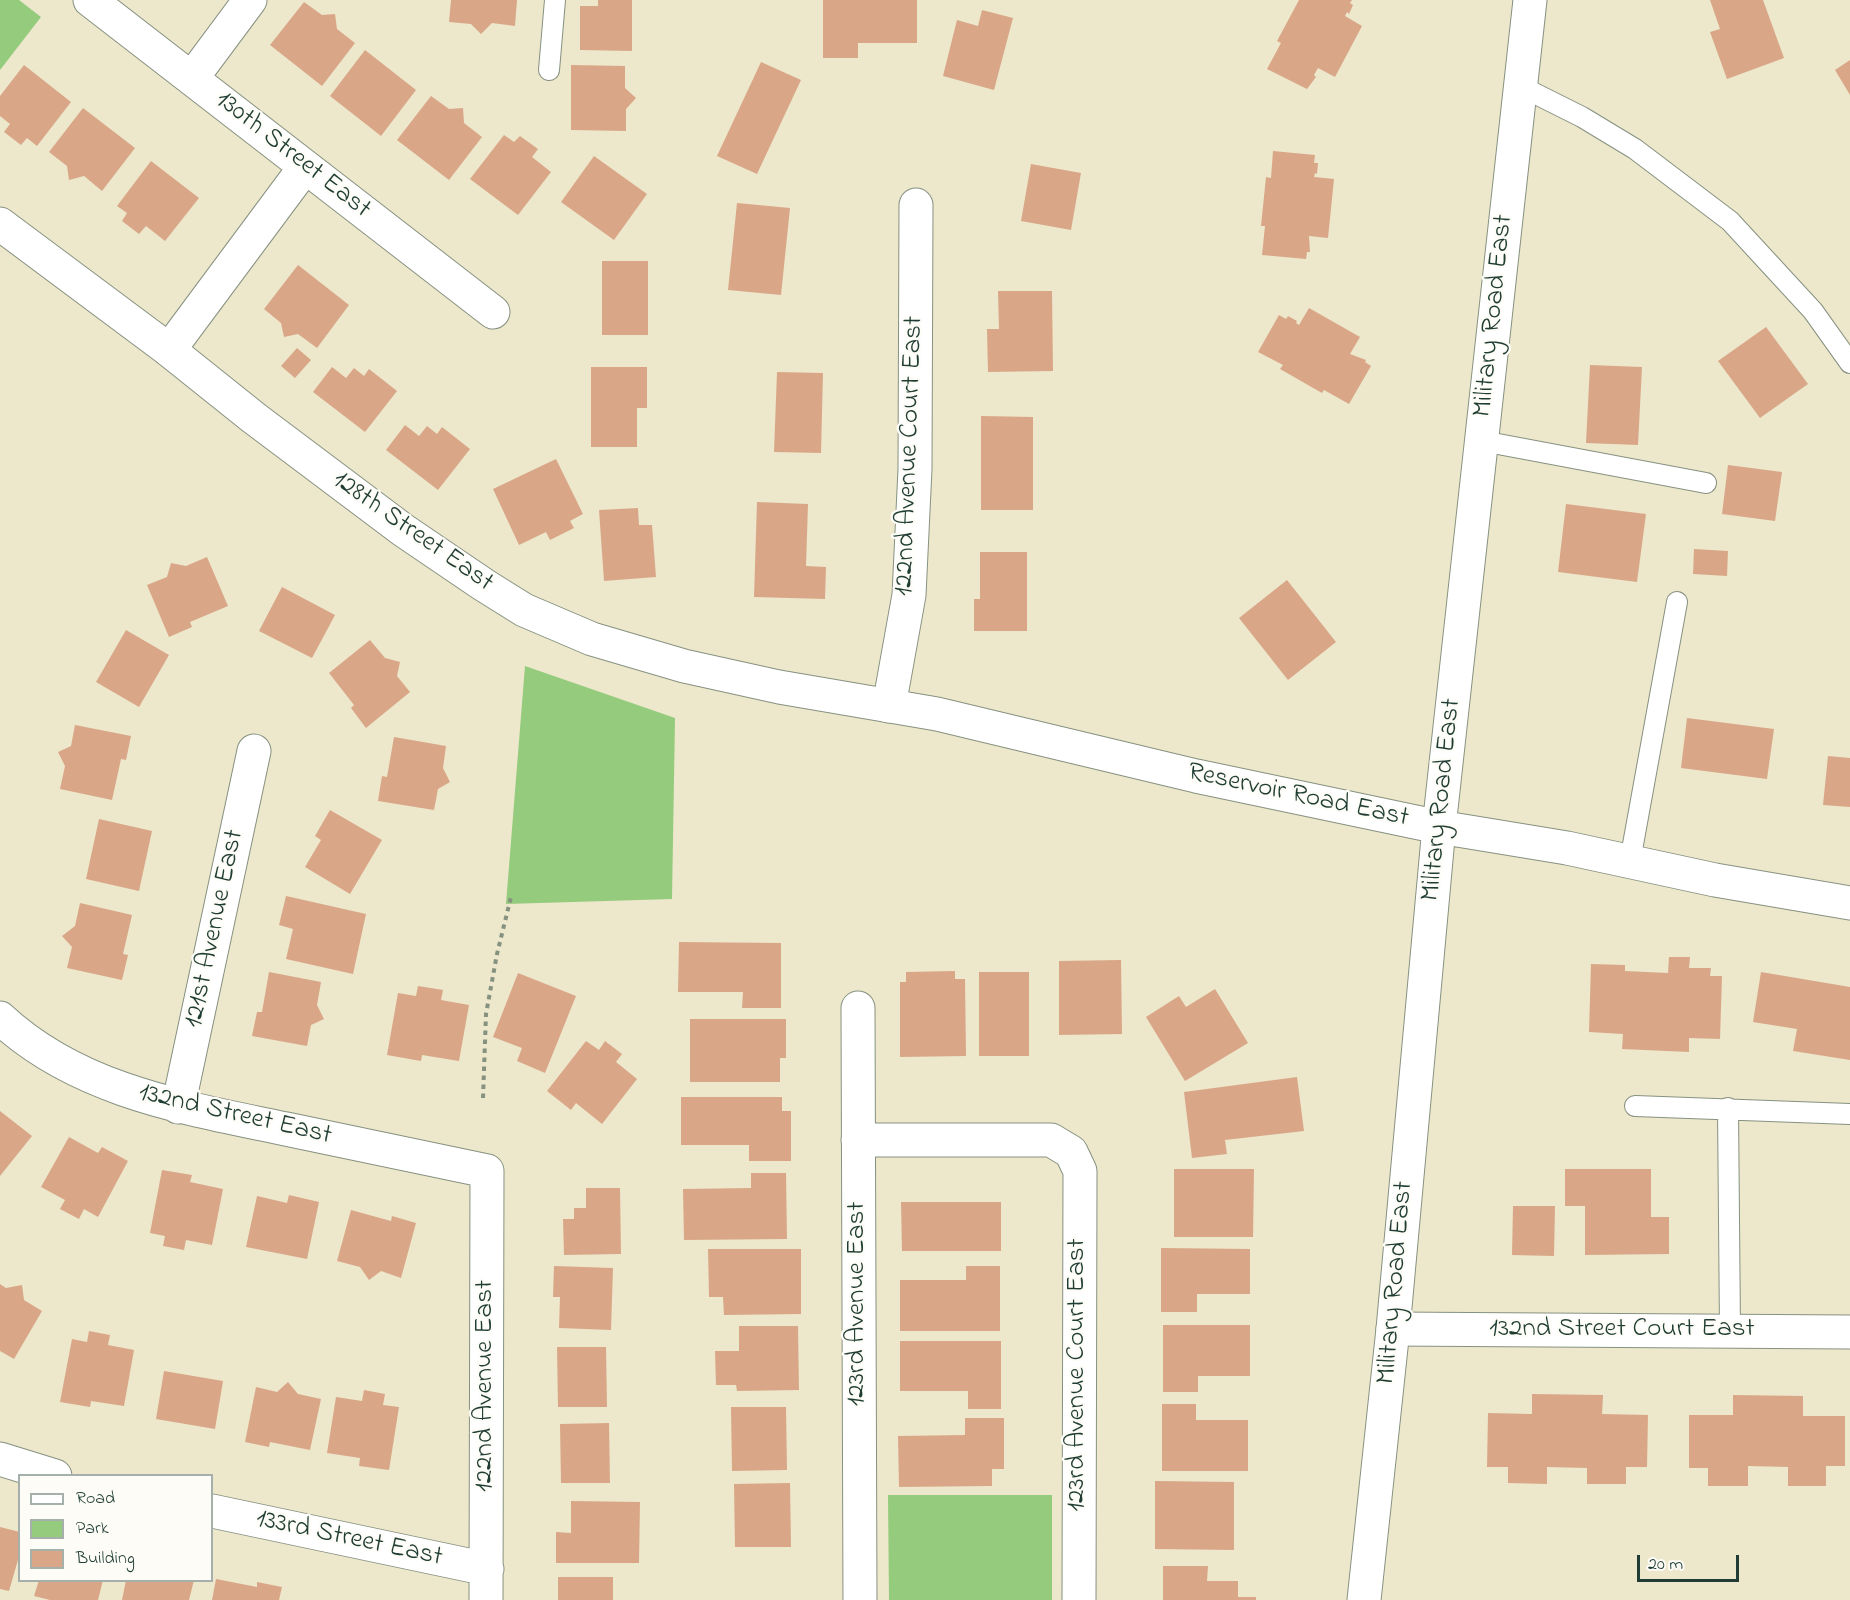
<!DOCTYPE html>
<style>
body{margin:0}
#map{position:relative;width:1850px;height:1600px;overflow:hidden;background:#ede7cb;font-family:"Indie Flower",sans-serif}
canvas{display:block}
.legend{position:absolute;left:18px;top:1474px;width:195px;height:108px;box-sizing:border-box;background:#fdfcf7;border:2px solid #a4b0a9;margin:0;padding:8px 10px;list-style:none;font-size:18px;color:#1f3d34}
.legend li{display:flex;align-items:center;gap:12px;height:30px}
.legend b{width:30px;border:2px solid #a4b0a9}
.scale{position:absolute;left:1637px;top:1555px;width:102px;height:27px;box-sizing:border-box;border:3px solid #1f3d34;border-top:0;padding-left:8px;font-size:18px;line-height:21px;white-space:nowrap;color:#1f3d34;-webkit-text-stroke:4px #fdfcf7;paint-order:stroke}
</style>
<div id="map">
<canvas width="1850" height="1600"></canvas>
<ul class="legend">
<li><b style="height:8px;background:#fff"></b>Road</li>
<li><b style="height:16px;background:#94cb7d"></b>Park</li>
<li><b style="height:16px;background:#d9a788"></b>Building</li>
</ul>
<div class="scale">20 m</div>
</div>
<script>
const c = document.querySelector('canvas').getContext('2d');
c.lineJoin = 'round';
function fill(path, color) { c.fillStyle = color; c.fill(path, 'evenodd'); }
function trace(path, color, width, dash) { c.strokeStyle = color; c.lineWidth = width; c.lineCap = dash ? 'butt' : 'round'; c.setLineDash(dash || []); c.stroke(path); }
function write(font, color, halo, rows, align = 'center') {
  c.font = font + ' "Indie Flower",sans-serif'; c.lineWidth = 4.5; c.setLineDash([]); c.textBaseline = 'middle'; c.strokeStyle = halo; c.fillStyle = color; for (const [text, x, y, turn = 0] of rows) {
    c.save(); c.translate(x, y); c.rotate((+turn || 0) * Math.PI / 180); c.textAlign = isNaN(turn) ? turn : align; if (halo) c.strokeText(text, 0, 0); c.fillText(text, 0, 0); c.restore();
  }
}
fill(new Path2D(`
 M 0,0 L 19,0 L 41,17 L 0,70 Z
 M 525,666 L 675,718 L 672,899 L 506,904 Z
 M 888,1495 L 1052,1495 L 1052,1600 L 889,1600 Z`), '#94cb7d');
fill(new Path2D(`
 M 451,0 L 517,0 L 515,26 L 492,23 L 481,34 L 471,24 L 449,22 Z
 M 598,0 L 632,0 L 632,51 L 580,50 L 580,6 L 598,6 Z
 M 823,0 L 917,0 L 917,43 L 858,43 L 858,58 L 823,58 Z
 M 1299,0 L 1352,0 L 1350,3 L 1353,5 L 1349,14 L 1347,12 L 1345,16 L 1362,26 L 1335,77 L 1318,68 L 1314,75 L 1316,77 L 1307,89 L 1267,69 L 1281,43 L 1277,41 Z
 M 1710,0 L 1763,0 L 1784,58 L 1727,79 L 1710,32 L 1720,29 Z
 M 304,2 L 322,15 L 335,14 L 337,29 L 355,43 L 322,86 L 270,45 Z
 M 982,10 L 1013,18 L 994,90 L 943,76 L 957,20 L 978,26 Z
 M 365,50 L 416,90 L 381,136 L 330,96 Z
 M 1850,60 L 1850,95 L 1835,70 Z
 M 761,62 L 801,80 L 757,174 L 717,156 Z
 M 24,65 L 71,102 L 37,146 L 27,138 L 21,145 L 4,132 L 10,124 L 0,116 L 0,96 Z
 M 571,65 L 625,66 L 625,88 L 636,98 L 626,109 L 626,131 L 571,130 Z
 M 431,96 L 449,109 L 463,108 L 464,123 L 482,137 L 449,180 L 397,140 Z
 M 83,108 L 135,148 L 102,191 L 84,176 L 69,180 L 67,166 L 49,152 Z
 M 504,135 L 514,142 L 520,136 L 538,149 L 532,157 L 551,172 L 518,215 L 470,179 Z
 M 1273,151 L 1315,155 L 1314,163 L 1318,163 L 1317,174 L 1315,173 L 1314,177 L 1334,179 L 1328,238 L 1309,236 L 1310,252 L 1307,252 L 1306,259 L 1262,255 L 1265,226 L 1261,226 L 1266,177 L 1271,178 Z
 M 594,156 L 647,194 L 614,240 L 561,202 Z
 M 151,161 L 199,198 L 165,241 L 146,226 L 139,234 L 122,221 L 127,213 L 117,206 Z
 M 1031,164 L 1081,173 L 1071,230 L 1021,221 Z
 M 737,203 L 790,208 L 781,295 L 728,290 Z
 M 602,261 L 648,261 L 648,335 L 602,335 Z
 M 298,265 L 349,305 L 317,348 L 298,334 L 284,337 L 281,323 L 264,309 Z
 M 998,291 L 1052,291 L 1053,371 L 988,372 L 987,329 L 999,329 Z
 M 1309,308 L 1360,337 L 1350,354 L 1366,360 L 1365,362 L 1371,366 L 1349,404 L 1324,390 L 1322,393 L 1280,369 L 1283,365 L 1258,352 L 1279,315 L 1286,319 L 1288,316 L 1297,321 L 1296,323 L 1299,325 Z
 M 1766,327 L 1808,384 L 1760,418 L 1718,361 Z
 M 297,348 L 311,360 L 295,378 L 281,366 Z
 M 1590,365 L 1642,367 L 1638,445 L 1586,443 Z
 M 332,367 L 346,378 L 354,368 L 364,376 L 369,369 L 397,391 L 365,432 L 313,392 Z
 M 591,367 L 647,367 L 647,408 L 637,408 L 637,447 L 591,447 Z
 M 777,372 L 823,373 L 821,453 L 774,452 Z
 M 981,416 L 1033,417 L 1033,510 L 981,510 Z
 M 405,425 L 419,436 L 427,426 L 437,434 L 442,427 L 470,449 L 438,490 L 386,450 Z
 M 556,459 L 583,514 L 570,521 L 574,528 L 550,540 L 546,532 L 519,545 L 493,489 Z
 M 1728,465 L 1782,472 L 1775,521 L 1722,514 Z
 M 757,502 L 808,504 L 806,566 L 826,567 L 825,599 L 754,597 Z
 M 1566,504 L 1646,514 L 1637,582 L 1558,572 Z
 M 638,508 L 639,525 L 652,525 L 656,577 L 604,581 L 599,510 Z
 M 1694,549 L 1728,551 L 1727,576 L 1693,574 Z
 M 980,552 L 1027,552 L 1027,631 L 974,631 L 974,599 L 980,599 Z
 M 207,557 L 228,606 L 190,622 L 192,627 L 169,637 L 147,585 L 167,577 L 171,563 L 186,566 Z
 M 1287,580 L 1336,642 L 1288,680 L 1239,618 Z
 M 282,587 L 335,615 L 312,658 L 259,631 Z
 M 126,630 L 169,655 L 139,707 L 96,682 Z
 M 370,640 L 385,658 L 400,662 L 397,676 L 410,692 L 366,728 L 351,708 L 354,705 L 329,673 Z
 M 1687,718 L 1774,729 L 1767,779 L 1681,768 Z
 M 75,725 L 131,736 L 126,760 L 121,759 L 112,800 L 60,789 L 65,766 L 58,752 L 71,746 Z
 M 394,737 L 446,746 L 443,768 L 450,782 L 438,789 L 434,810 L 378,801 L 382,776 L 387,777 Z
 M 1828,756 L 1850,758 L 1850,807 L 1823,805 Z
 M 330,810 L 382,840 L 350,894 L 305,867 L 321,840 L 315,836 Z
 M 99,819 L 152,831 L 139,891 L 86,879 Z
 M 286,896 L 366,914 L 353,974 L 286,959 L 293,929 L 279,925 Z
 M 80,903 L 132,915 L 123,954 L 128,955 L 122,980 L 67,968 L 72,947 L 62,936 L 75,926 Z
 M 679,942 L 781,943 L 781,1008 L 742,1008 L 743,992 L 678,992 Z
 M 1669,957 L 1690,957 L 1689,968 L 1711,968 L 1710,976 L 1722,976 L 1720,1039 L 1689,1038 L 1689,1052 L 1622,1049 L 1623,1034 L 1589,1032 L 1591,964 L 1625,965 L 1625,971 L 1668,973 Z
 M 1121,960 L 1122,1034 L 1059,1035 L 1059,961 Z
 M 955,971 L 955,979 L 965,979 L 966,1056 L 900,1057 L 900,982 L 906,982 L 906,972 Z
 M 269,972 L 321,982 L 317,1005 L 324,1019 L 311,1025 L 307,1046 L 252,1036 L 257,1012 L 262,1012 Z
 M 979,972 L 1029,972 L 1029,1056 L 979,1056 Z
 M 1761,972 L 1850,987 L 1850,1060 L 1793,1051 L 1797,1029 L 1753,1022 Z
 M 518,973 L 576,996 L 545,1073 L 517,1061 L 522,1048 L 493,1037 Z
 M 418,986 L 443,990 L 441,1000 L 469,1005 L 459,1061 L 422,1055 L 421,1061 L 387,1055 L 398,993 L 416,996 Z
 M 1215,989 L 1248,1043 L 1185,1081 L 1146,1017 L 1179,996 L 1186,1007 Z
 M 690,1019 L 786,1019 L 786,1058 L 780,1058 L 780,1082 L 690,1082 Z
 M 586,1041 L 599,1050 L 605,1041 L 622,1054 L 616,1062 L 637,1079 L 602,1124 L 576,1103 L 571,1110 L 547,1091 Z
 M 1297,1077 L 1304,1131 L 1225,1140 L 1227,1154 L 1192,1158 L 1184,1092 Z
 M 681,1097 L 782,1097 L 782,1111 L 791,1111 L 791,1161 L 749,1161 L 749,1145 L 681,1145 Z
 M 0,1111 L 32,1136 L 0,1176 Z
 M 69,1137 L 98,1153 L 102,1147 L 128,1161 L 98,1217 L 84,1209 L 79,1219 L 60,1209 L 65,1200 L 41,1187 Z
 M 1174,1169 L 1254,1169 L 1253,1237 L 1174,1237 Z
 M 1565,1169 L 1651,1169 L 1651,1217 L 1669,1217 L 1669,1254 L 1585,1255 L 1585,1206 L 1565,1206 Z
 M 162,1170 L 192,1175 L 190,1182 L 223,1189 L 212,1245 L 186,1240 L 184,1250 L 163,1246 L 165,1236 L 150,1233 Z
 M 751,1173 L 786,1173 L 787,1239 L 684,1240 L 683,1189 L 751,1188 Z
 M 586,1188 L 620,1188 L 621,1254 L 564,1255 L 563,1219 L 574,1219 L 574,1208 L 586,1208 Z
 M 289,1195 L 319,1202 L 307,1259 L 246,1247 L 257,1196 L 287,1203 Z
 M 901,1202 L 1001,1202 L 1001,1251 L 902,1251 Z
 M 1513,1206 L 1555,1206 L 1554,1256 L 1512,1255 Z
 M 351,1210 L 391,1221 L 392,1216 L 416,1223 L 401,1278 L 381,1271 L 369,1280 L 360,1267 L 337,1261 Z
 M 1161,1248 L 1250,1249 L 1250,1294 L 1197,1294 L 1197,1312 L 1161,1312 Z
 M 708,1249 L 801,1249 L 801,1314 L 724,1315 L 723,1297 L 709,1297 Z
 M 554,1266 L 613,1268 L 611,1330 L 559,1328 L 560,1297 L 553,1297 Z
 M 966,1266 L 1000,1266 L 1000,1331 L 900,1331 L 900,1280 L 966,1280 Z
 M 0,1284 L 6,1288 L 22,1285 L 24,1300 L 42,1311 L 14,1359 L 0,1351 Z
 M 1163,1325 L 1250,1325 L 1250,1376 L 1198,1376 L 1198,1392 L 1163,1392 Z
 M 739,1326 L 798,1326 L 799,1390 L 737,1391 L 736,1385 L 716,1385 L 715,1351 L 739,1351 Z
 M 89,1331 L 110,1335 L 108,1345 L 134,1350 L 124,1406 L 91,1401 L 90,1407 L 60,1402 L 72,1339 L 87,1342 Z
 M 900,1341 L 1001,1341 L 1001,1409 L 968,1409 L 968,1391 L 900,1391 Z
 M 557,1347 L 606,1347 L 607,1407 L 558,1407 Z
 M 164,1371 L 223,1381 L 215,1429 L 156,1419 Z
 M 288,1382 L 298,1394 L 321,1399 L 310,1450 L 270,1442 L 269,1447 L 245,1442 L 256,1387 L 277,1392 Z
 M 364,1390 L 385,1394 L 383,1405 L 399,1407 L 389,1470 L 359,1466 L 360,1458 L 327,1453 L 336,1397 L 362,1401 Z
 M 1532,1394 L 1603,1395 L 1602,1414 L 1648,1415 L 1647,1467 L 1626,1467 L 1626,1484 L 1587,1484 L 1587,1468 L 1547,1467 L 1547,1484 L 1508,1483 L 1508,1467 L 1487,1467 L 1488,1413 L 1532,1414 Z
 M 1733,1395 L 1803,1396 L 1803,1416 L 1845,1416 L 1845,1466 L 1826,1466 L 1826,1486 L 1788,1486 L 1788,1467 L 1748,1466 L 1748,1486 L 1708,1486 L 1708,1468 L 1689,1468 L 1689,1415 L 1733,1415 Z
 M 1162,1404 L 1196,1404 L 1196,1420 L 1248,1420 L 1248,1471 L 1162,1471 Z
 M 731,1407 L 786,1407 L 787,1470 L 732,1471 Z
 M 965,1418 L 1004,1418 L 1004,1469 L 992,1469 L 992,1486 L 899,1487 L 898,1436 L 965,1435 Z
 M 609,1423 L 610,1483 L 561,1483 L 560,1424 Z
 M 1155,1481 L 1234,1482 L 1234,1550 L 1155,1549 Z
 M 790,1483 L 791,1547 L 735,1547 L 734,1484 Z
 M 571,1501 L 640,1502 L 639,1563 L 556,1563 L 556,1532 L 571,1533 Z
 M 0,1527 L 20,1532 L 20,1553 L 9,1591 L 0,1589 Z
 M 1163,1566 L 1208,1566 L 1207,1581 L 1238,1581 L 1238,1597 L 1256,1597 L 1256,1600 L 1163,1600 Z
 M 558,1577 L 613,1577 L 613,1600 L 558,1600 Z
 M 216,1579 L 257,1587 L 257,1582 L 282,1587 L 279,1600 L 212,1600 Z
 M 39,1580 L 103,1580 L 98,1600 L 50,1600 L 34,1596 Z
 M 126,1580 L 194,1580 L 189,1600 L 122,1600 Z`), '#d9a788');
const lane = new Path2D(`
 M 549,70 L 555,0
 M 1520,86 L 1582,117 L 1635,149 L 1730,221 L 1813,311 L 1850,363
 M 1482,441 L 1706,483
 M 1630,861 L 1677,602
 M 1635,1106 L 1850,1114
 M 1728,1108 L 1730,1331`);
const street = new Path2D(`
 M 90,0 L 493,312
 M 192,78 L 250,0
 M 169,350 L 305,167
 M 889,706 L 909,595 L 915,469 L 916,205
 M 858,1008 L 860,1600
 M 0,1018 C 78,1091 186,1108 286,1129 C 353,1143 420,1157 487,1171 L 486,1600
 M 178,1107 L 254,751
 M 858,1140 L 1051,1140 L 1071,1152 L 1080,1171 L 1079,1600
 M 1393,1329 L 1850,1332
 M 0,1459 L 55,1476
 M 212,1511 L 487,1569`);
const secondary = new Path2D(`
 M 0,224 L 169,350 L 254,418 L 403,530 L 484,585 L 524,610 L 592,639 L 684,666 L 779,687 L 937,714 L 1196,776 L 1439,827 L 1567,848 L 1715,880 L 1850,903
 M 1364,1600 L 1393,1329 L 1439,827 L 1530,0`);
trace(lane, '#869280', 22);
trace(street, '#869280', 35);
trace(secondary, '#869280', 35);
trace(new Path2D(`
 M 483,1098 L 486,1014 L 497,954 L 511,897`), '#869280', 4, [4.5, 4.5]);
trace(lane, '#fff', 20);
trace(street, '#fff', 33);
trace(secondary, '#fff', 33);
write('27px', '#1f3d34', '#fdfcf7', [
 ["130th Street East",292,156,38],
 ["Military Road East",1495,316,-84],
 ["122nd Avenue Court East",911,456,-88],
 ["128th Street East",412,533,35],
 ["Reservoir Road East",1298,797,12],
 ["Military Road East",1443,800,-84],
 ["121st Avenue East",216,929,-78],
 ["132nd Street East",235,1116,13],
 ["Military Road East",1397,1283,-85],
 ["123rd Avenue East",859,1304,-90],
 ["132nd Street Court East",1622,1331],
 ["123rd Avenue Court East",1079,1375,-90],
 ["122nd Avenue East",487,1386,-90],
 ["133rd Street East",349,1540,12]
]);
</script>
